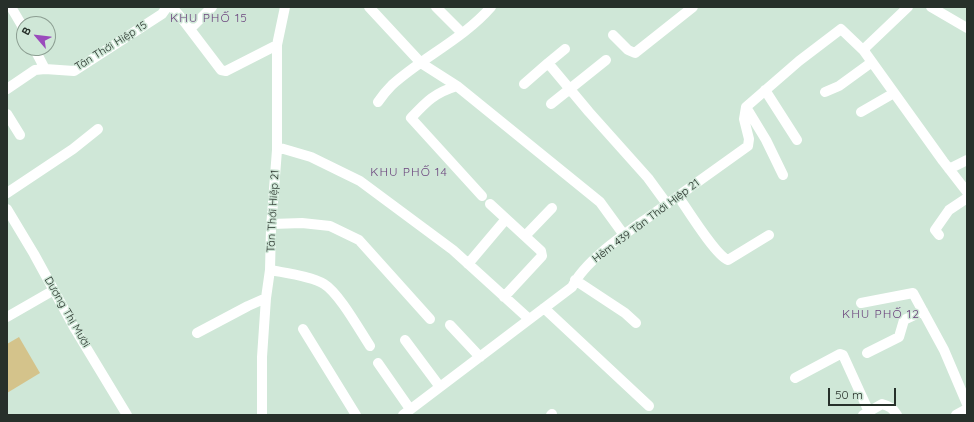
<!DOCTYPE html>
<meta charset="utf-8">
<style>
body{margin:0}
#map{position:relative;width:974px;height:422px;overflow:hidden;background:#cfe7d7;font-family:Quicksand,sans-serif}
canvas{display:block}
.frame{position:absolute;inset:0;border:8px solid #27302a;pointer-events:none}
.north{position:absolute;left:16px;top:16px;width:40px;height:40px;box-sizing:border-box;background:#cfe7d7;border:1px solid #8c9e92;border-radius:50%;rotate:298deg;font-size:11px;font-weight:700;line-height:16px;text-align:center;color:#27302a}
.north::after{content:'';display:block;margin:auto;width:14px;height:18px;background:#9a4bbc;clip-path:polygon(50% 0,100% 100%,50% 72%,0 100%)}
.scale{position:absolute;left:828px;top:388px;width:68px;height:18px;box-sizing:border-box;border:2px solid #27302a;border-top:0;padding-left:5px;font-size:12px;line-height:14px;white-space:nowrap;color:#27302a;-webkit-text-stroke:3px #cfe7d7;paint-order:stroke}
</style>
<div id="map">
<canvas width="974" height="422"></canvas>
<div class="frame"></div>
<div class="north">B</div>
<div class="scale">50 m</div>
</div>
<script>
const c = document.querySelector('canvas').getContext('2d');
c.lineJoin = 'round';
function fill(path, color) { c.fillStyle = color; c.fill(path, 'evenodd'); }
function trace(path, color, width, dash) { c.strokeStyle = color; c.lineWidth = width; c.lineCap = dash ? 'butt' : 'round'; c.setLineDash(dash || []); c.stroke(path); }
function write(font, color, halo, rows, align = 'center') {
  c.font = font + ' Quicksand,sans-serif'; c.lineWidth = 3; c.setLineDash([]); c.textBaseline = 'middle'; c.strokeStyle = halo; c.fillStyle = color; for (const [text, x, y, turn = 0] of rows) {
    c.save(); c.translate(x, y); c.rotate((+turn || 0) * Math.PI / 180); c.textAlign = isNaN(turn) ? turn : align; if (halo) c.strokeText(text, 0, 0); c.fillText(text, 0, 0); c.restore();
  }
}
fill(new Path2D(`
 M 19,337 L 40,373 L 7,393 L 7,344 Z`), '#d4c38b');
trace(new Path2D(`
 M 11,7 L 24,29
 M 172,7 L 183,20 L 221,70 L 226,71 L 277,45
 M 369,7 L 421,63 L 457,86
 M 436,7 L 462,33
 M 908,7 L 866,47 L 864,51 L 943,161 L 967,192
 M 931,7 L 967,28
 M 190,29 L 212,7
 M 613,35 L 628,50 L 635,53 L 693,7
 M 34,48 L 45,69
 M 548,63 L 565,49
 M 524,84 L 548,63 L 589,112 L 648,178 L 667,204
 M 7,89 L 35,70 L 45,69 L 74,71 L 162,14 L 167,7
 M 765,90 L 797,140
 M 825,92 L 839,86 L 872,62
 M 378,102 C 382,96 387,90 392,85 C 423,57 463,39 491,7
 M 551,104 L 606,60
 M 746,107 L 766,140 L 783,175
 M 861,112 L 894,93
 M 7,114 L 20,135
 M 277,147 L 311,157 L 360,181 L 453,250 L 529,319
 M 949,169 L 967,160
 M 7,193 L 73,149 L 98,129
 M 482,196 L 411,118 C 426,102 434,93 457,86 L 600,202 L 624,235
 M 678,196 C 687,209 716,256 728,260 L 769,235
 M 490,204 L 541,251 L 542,256 L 504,297
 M 7,209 L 34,254 L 75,329 L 127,415
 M 272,224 L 302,223 L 330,226 L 359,240 L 430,319
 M 939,235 L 935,230 L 949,210 L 967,198
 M 525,236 L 552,208
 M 468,264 L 506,219
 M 270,270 C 285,273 311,276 324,284 C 339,293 360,331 370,346
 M 575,280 L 625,313 L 636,323
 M 861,303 L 913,293 L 944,350 L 967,404
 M 544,308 L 649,406
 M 7,317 L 54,290
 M 450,325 L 480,357
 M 303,329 L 356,415
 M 197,333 L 248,306 L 266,298
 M 405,340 L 440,387
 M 867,353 L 899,337 L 904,320 L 923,311
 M 378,363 L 410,409
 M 795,378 L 840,354 L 843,355 L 869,412
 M 262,415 L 262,357 L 266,298 L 270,270 L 271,228 L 277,150 L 277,45 L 285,7
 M 403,415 L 572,287 C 586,259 628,232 653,214 C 685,191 716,169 748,146 L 749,139 L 744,119 L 746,107 L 799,61 L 841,29 L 864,51
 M 551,415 L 552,414
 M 863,415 L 882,404 C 889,406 893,408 897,415
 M 956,415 L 967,409`), '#fff', 10);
write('11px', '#27302a', '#cfe7d7', [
 ["Tân Thới Hiệp 15",111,46,-32],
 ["Tân Thới Hiệp 21",273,211,-87],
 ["Hẻm 439 Tân Thới Hiệp 21",646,221,-37],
 ["Dương Thị Mười",67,312,60]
]);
c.letterSpacing = '1px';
write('12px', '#6b447d', '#cfe7d7', [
 ["KHU PHỐ 15",209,18],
 ["KHU PHỐ 14",409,172],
 ["KHU PHỐ 12",881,314]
]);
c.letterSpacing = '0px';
</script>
